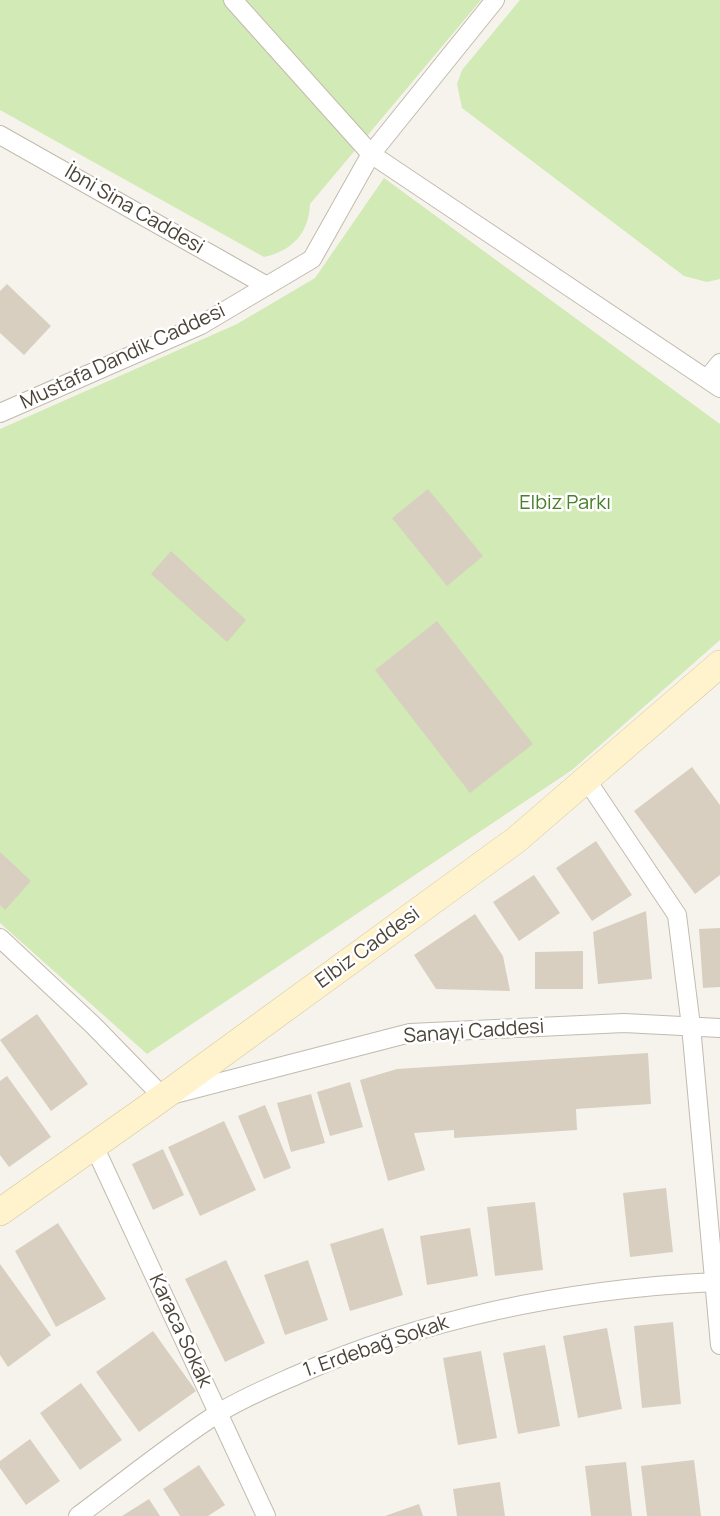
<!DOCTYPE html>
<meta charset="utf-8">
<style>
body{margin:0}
canvas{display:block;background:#f6f3ec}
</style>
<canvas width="720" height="1516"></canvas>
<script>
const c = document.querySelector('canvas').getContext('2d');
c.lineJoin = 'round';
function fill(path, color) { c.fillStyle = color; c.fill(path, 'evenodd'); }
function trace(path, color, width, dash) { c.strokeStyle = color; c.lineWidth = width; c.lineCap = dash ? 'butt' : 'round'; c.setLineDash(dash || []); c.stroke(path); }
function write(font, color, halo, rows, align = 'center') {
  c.font = font + ' Manrope,sans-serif'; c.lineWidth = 5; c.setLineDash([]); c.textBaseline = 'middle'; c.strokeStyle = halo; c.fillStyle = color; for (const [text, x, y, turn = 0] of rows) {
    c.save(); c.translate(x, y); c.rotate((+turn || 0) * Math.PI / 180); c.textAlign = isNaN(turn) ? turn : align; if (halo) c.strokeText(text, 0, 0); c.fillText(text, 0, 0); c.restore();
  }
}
fill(new Path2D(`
 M 0,0 L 481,0 L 310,204 C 309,233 292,251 264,257 L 0,110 Z
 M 520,0 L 720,0 L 720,279 L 707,282 L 684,276 L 462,108 L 457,84 L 462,70 Z
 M 384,178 L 720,424 L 720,640 L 572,770 L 147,1054 L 0,923 L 0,429 L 237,324 L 315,278 Z`), '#d2eab5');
fill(new Path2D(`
 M 7,284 L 51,326 L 24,355 L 0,333 L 0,291 Z
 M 428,489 L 483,556 L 447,586 L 392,518 Z
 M 171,551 L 246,620 L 227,642 L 151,574 Z
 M 437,621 L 533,744 L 470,793 L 375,670 Z
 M 692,767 L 720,805 L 720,875 L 695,894 L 634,811 Z
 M 596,841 L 632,895 L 592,921 L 556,868 Z
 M 0,852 L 31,881 L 5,910 L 0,905 Z
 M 534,875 L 560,913 L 519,941 L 493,902 Z
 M 646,911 L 652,979 L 598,984 L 593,932 Z
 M 475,914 L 503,956 L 510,991 L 436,989 L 414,955 Z
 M 720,928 L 720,987 L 703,988 L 699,929 Z
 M 583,951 L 583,989 L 535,989 L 535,952 Z
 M 37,1014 L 88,1084 L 51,1111 L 0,1040 Z
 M 648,1053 L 651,1104 L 576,1109 L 577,1130 L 454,1138 L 454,1130 L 414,1133 L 425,1170 L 388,1181 L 360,1080 L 397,1069 Z
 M 7,1076 L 51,1137 L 9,1167 L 0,1155 L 0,1081 Z
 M 350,1082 L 363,1127 L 330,1136 L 317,1092 Z
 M 311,1094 L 325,1143 L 291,1152 L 277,1103 Z
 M 265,1105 L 291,1168 L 264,1179 L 238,1116 Z
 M 224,1121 L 256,1190 L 200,1216 L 168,1147 Z
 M 163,1149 L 184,1195 L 153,1210 L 132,1164 Z
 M 666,1188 L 673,1252 L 630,1257 L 623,1193 Z
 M 535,1202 L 543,1270 L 495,1276 L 487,1207 Z
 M 58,1223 L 106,1299 L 56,1327 L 15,1251 Z
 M 383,1228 L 403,1295 L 350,1311 L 330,1244 Z
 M 470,1228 L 478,1276 L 427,1285 L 420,1236 Z
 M 226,1260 L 265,1343 L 225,1362 L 185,1279 Z
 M 308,1260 L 328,1320 L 285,1335 L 264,1275 Z
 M 0,1264 L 51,1335 L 8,1367 L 0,1355 Z
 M 673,1322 L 681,1404 L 642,1408 L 634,1326 Z
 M 607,1328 L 622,1409 L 578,1418 L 563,1336 Z
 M 153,1331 L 196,1391 L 139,1432 L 96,1372 Z
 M 545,1345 L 560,1426 L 518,1434 L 503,1353 Z
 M 481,1351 L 497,1438 L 458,1445 L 443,1358 Z
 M 81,1383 L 122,1440 L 80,1470 L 40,1413 Z
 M 30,1439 L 60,1481 L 26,1505 L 0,1468 L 0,1461 Z
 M 694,1460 L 701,1516 L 647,1516 L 641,1466 Z
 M 626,1462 L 632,1516 L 591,1516 L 585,1466 Z
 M 199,1465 L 225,1505 L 208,1516 L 180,1516 L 163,1489 Z
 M 500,1482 L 505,1516 L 457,1516 L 453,1489 Z
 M 149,1499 L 160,1516 L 122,1516 Z
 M 419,1504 L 423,1516 L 385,1516 Z`), '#d8cfc1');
const street = new Path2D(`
 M 233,0 L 371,154 L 720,388
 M 0,135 L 267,286
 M 707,379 L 720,363
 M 0,413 L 201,325 L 312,259 L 371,154 L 495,0
 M 586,779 L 677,915 L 691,1026 L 720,1345
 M 0,938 L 93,1025 L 163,1097 L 410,1033 L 624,1023 L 720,1028
 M 94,1146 L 266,1516
 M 78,1516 C 124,1482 169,1445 217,1414 C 242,1398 272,1386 299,1374 C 431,1316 571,1289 714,1282`);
const secondary = new Path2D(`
 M 0,1212 L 163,1097 L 516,840 L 720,664`);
trace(street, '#c2bbae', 20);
trace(secondary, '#d6c79b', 28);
trace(street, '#fff', 18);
trace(secondary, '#fff3cd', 27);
write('20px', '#4b4439', '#fff', [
 ["İbni Sina Caddesi",134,210,30],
 ["Mustafa Dandik Caddesi",123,357,-25],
 ["Elbiz Caddesi",368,948,-36],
 ["Sanayi Caddesi",474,1032,-4],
 ["Karaca Sokak",180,1331,65],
 ["1. Erdebağ Sokak",376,1347,-19]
]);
write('20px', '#4a7f2a', '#fff', [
 ["Elbiz Parkı",565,503]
]);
</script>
